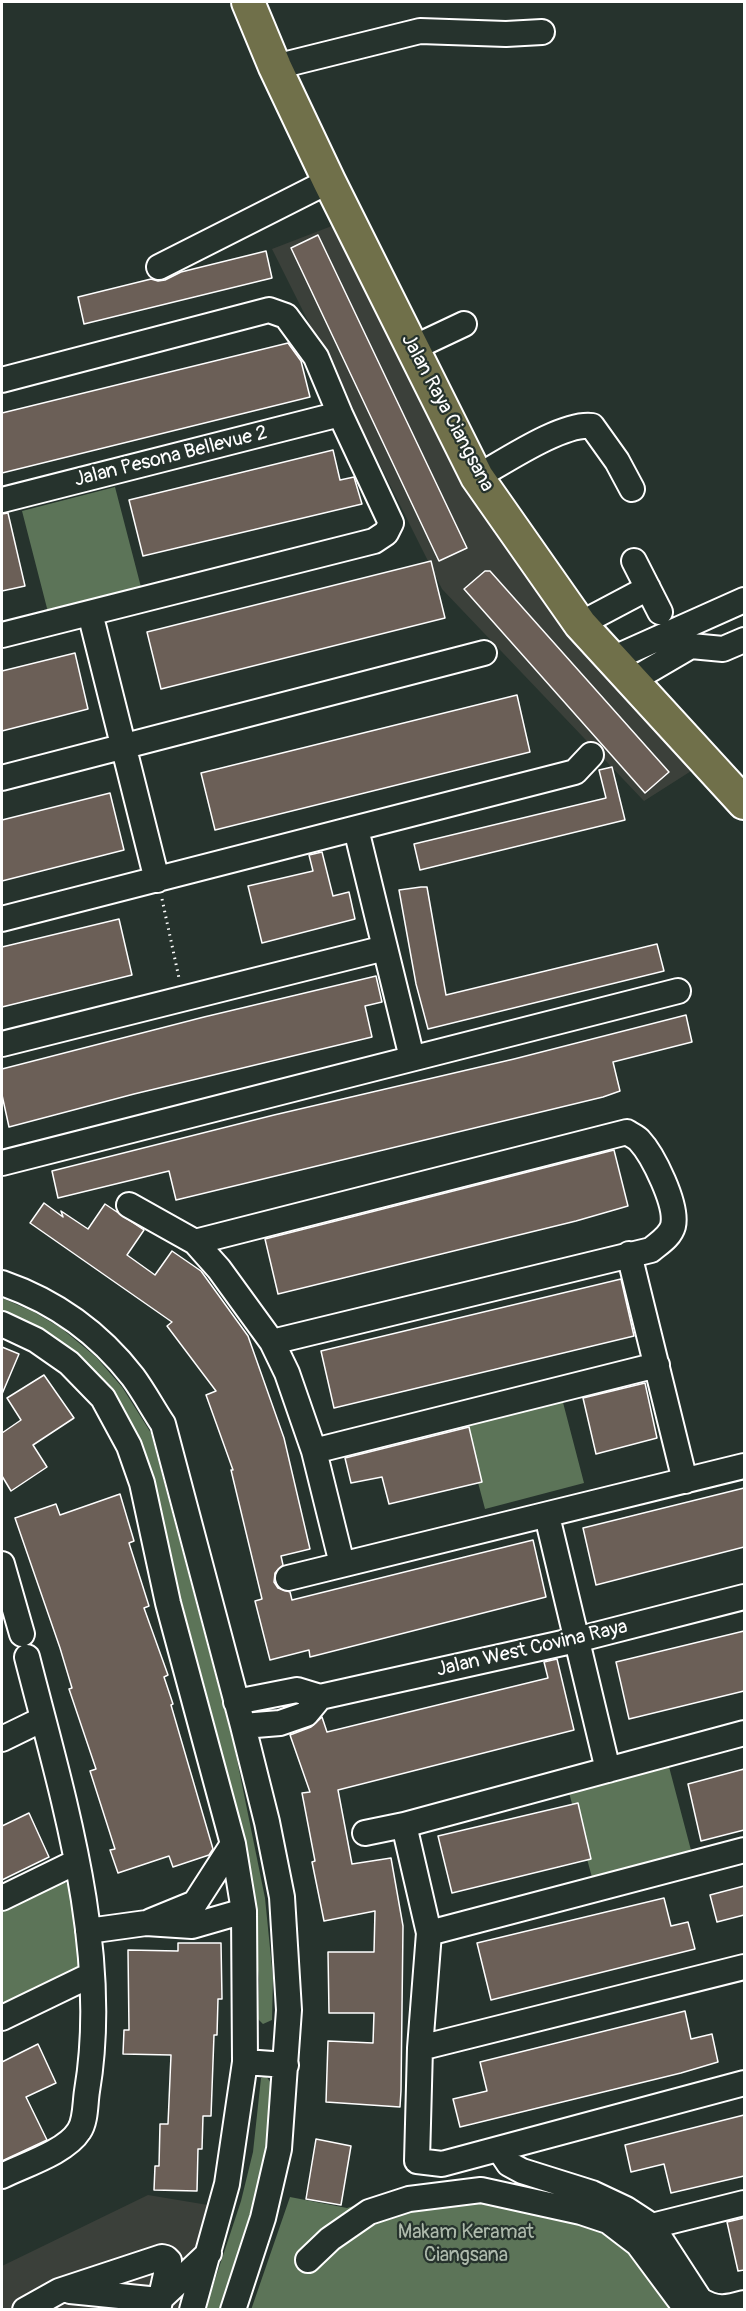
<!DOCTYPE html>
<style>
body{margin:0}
#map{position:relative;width:746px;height:2311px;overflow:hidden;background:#26332d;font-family:Pangolin,sans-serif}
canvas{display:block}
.frame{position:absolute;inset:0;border:3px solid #fff;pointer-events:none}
</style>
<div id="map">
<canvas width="746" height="2311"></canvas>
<div class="frame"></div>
</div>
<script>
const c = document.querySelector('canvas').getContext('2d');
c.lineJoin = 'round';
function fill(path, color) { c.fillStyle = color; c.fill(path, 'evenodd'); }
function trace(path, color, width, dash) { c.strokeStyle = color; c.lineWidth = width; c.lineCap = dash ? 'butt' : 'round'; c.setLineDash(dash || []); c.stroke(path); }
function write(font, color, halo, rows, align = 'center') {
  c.font = font + ' Pangolin,sans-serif'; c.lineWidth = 4.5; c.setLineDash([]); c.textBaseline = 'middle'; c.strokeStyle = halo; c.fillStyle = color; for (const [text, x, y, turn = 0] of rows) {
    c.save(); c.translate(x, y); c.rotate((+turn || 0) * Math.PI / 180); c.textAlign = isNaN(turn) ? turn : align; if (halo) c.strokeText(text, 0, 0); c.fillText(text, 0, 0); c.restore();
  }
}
fill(new Path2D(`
 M 337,224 L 450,454 L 699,766 L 644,801 L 442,589 L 272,249 Z
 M 148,2195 L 208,2205 L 178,2309 L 2,2310 L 2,2266 Z`), '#3b403a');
fill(new Path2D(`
 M 115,487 L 142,591 L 49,616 L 22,511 Z
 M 2,1298 L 34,1312 L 61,1328 L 96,1357 L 122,1387 L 151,1433 L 234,1745 L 265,1898 L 273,1978 L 272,2020 L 263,2024 L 258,2019 L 259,1979 L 251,1900 L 221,1748 L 138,1439 L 2,1313 Z
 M 560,1391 L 584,1483 L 485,1509 L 461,1418 Z
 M 668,1763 L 692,1854 L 593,1881 L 568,1789 Z
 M 54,1881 L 66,1883 L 74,1889 L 82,1961 L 72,1974 L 2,2007 L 2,1907 Z
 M 266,2076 L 273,2086 L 267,2154 L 254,2205 L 220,2309 L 205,2310 L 241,2201 L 253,2152 L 261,2078 Z
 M 468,2178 L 564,2190 L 693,2310 L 251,2310 L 290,2197 L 347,2208 L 405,2190 Z`), '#5c7458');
const building = new Path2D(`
 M 318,235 L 467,548 L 439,561 L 291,248 Z
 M 266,251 L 272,278 L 84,324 L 78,297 L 151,279 L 158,281 L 165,280 L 181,272 Z
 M 288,343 L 301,361 L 310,397 L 2,473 L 2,413 Z
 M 333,450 L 340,480 L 354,477 L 362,504 L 143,556 L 129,500 Z
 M 8,513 L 25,586 L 2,591 L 2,514 Z
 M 431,561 L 445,618 L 161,689 L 147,632 Z
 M 485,571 L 490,571 L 669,772 L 645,793 L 464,589 Z
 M 75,653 L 88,709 L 2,731 L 2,671 Z
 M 517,695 L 530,752 L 215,830 L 201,773 Z
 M 612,767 L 625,820 L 420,870 L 414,844 L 606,798 L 599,770 Z
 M 110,793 L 124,850 L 2,881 L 2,820 Z
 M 322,852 L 333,896 L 349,892 L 355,919 L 262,943 L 248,886 L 313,871 L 309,855 Z
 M 421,887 L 427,887 L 446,995 L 657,944 L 664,971 L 428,1029 L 416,984 L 399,890 Z
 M 119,919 L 132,975 L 2,1007 L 2,947 Z
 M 376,976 L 382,1002 L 365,1006 L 372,1037 L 134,1094 L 9,1127 L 2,1095 L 2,1069 L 204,1017 Z
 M 686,1015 L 692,1042 L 613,1062 L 620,1091 L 603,1097 L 176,1200 L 169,1171 L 58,1198 L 52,1171 L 274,1115 L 514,1059 Z
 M 614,1150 L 628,1206 L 576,1221 L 278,1294 L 265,1239 Z
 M 44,1203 L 63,1217 L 61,1211 L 88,1229 L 105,1204 L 144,1230 L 127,1255 L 155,1275 L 172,1251 L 201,1271 L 248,1336 L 284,1438 L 310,1549 L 281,1556 L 283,1565 L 275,1573 L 274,1582 L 278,1588 L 290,1592 L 292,1600 L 533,1540 L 546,1597 L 310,1657 L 309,1650 L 270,1660 L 255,1601 L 262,1599 L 231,1470 L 233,1470 L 206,1395 L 216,1391 L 167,1326 L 172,1322 L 30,1223 Z
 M 621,1279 L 634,1336 L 334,1408 L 321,1351 Z
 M 2,1347 L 19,1354 L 2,1394 Z
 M 44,1375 L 74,1418 L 33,1445 L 47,1467 L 11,1491 L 2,1476 L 2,1433 L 21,1420 L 7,1398 Z
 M 645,1383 L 657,1438 L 596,1454 L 583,1398 Z
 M 469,1427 L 482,1482 L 389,1504 L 382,1477 L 351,1483 L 345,1458 Z
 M 744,1488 L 744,1547 L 596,1585 L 583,1528 Z
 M 120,1494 L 134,1541 L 129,1543 L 149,1606 L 144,1608 L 168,1675 L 164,1677 L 173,1704 L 171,1705 L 213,1849 L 209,1855 L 173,1867 L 169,1856 L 118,1873 L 110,1850 L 115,1849 L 90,1771 L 96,1769 L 69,1689 L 72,1688 L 60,1648 L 15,1518 L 56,1504 L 60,1515 Z
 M 744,1631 L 744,1691 L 629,1719 L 616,1662 Z
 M 557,1659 L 574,1730 L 338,1790 L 352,1864 L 391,1858 L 403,1926 L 401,2091 L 400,2107 L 326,2102 L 328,2041 L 373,2043 L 374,2013 L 329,2013 L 328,1952 L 374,1952 L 375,1911 L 324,1921 L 312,1862 L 315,1861 L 302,1793 L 310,1792 L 290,1735 L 311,1727 L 322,1717 L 327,1732 L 548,1678 L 544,1662 Z
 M 744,1769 L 744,1830 L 701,1841 L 688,1784 Z
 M 578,1803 L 591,1859 L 452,1893 L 438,1836 Z
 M 29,1813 L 49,1857 L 2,1880 L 2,1826 Z
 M 744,1886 L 744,1915 L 717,1922 L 710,1895 Z
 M 664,1898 L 671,1926 L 688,1922 L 695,1949 L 491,2000 L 477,1943 Z
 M 178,1943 L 221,1943 L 222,1999 L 218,1999 L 217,2035 L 214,2035 L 211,2116 L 203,2116 L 202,2149 L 198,2149 L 197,2191 L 154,2190 L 155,2166 L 159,2166 L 160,2124 L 168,2124 L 171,2055 L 123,2054 L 124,2030 L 129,2030 L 128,1950 L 178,1951 Z
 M 685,2011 L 691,2039 L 712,2034 L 718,2062 L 681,2073 L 460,2127 L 453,2099 L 487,2091 L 480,2062 Z
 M 38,2044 L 56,2083 L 26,2097 L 47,2140 L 2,2161 L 2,2062 Z
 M 744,2115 L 744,2176 L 671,2193 L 664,2164 L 631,2172 L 625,2145 Z
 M 316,2139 L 351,2146 L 341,2205 L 306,2199 Z
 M 744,2218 L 744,2270 L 738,2271 L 727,2222 Z`);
fill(building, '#6b5f57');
trace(building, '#fff', 1.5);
const minor = new Path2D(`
 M 275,67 L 420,31 L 506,34 L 542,32
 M 159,267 L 329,181
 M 411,349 L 464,324
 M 2,380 L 269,310 L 286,316 L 316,357 L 340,414 L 391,523 L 386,533 L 374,541 L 2,635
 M 477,477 C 504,462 563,422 592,426 L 617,461 L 632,489
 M 2,500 L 340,414
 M 634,561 L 660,612
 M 90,613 L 157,880
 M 580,624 L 648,588
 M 612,659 L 744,600
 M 631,681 L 691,646 L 723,649 L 744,640
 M 2,778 L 484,653
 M 356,829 L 412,1058
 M 2,919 L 575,772 L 591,755
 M 2,1044 L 385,948
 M 2,1163 L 678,991
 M 129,1205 L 195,1242 L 219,1269 L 272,1342 L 287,1373 L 314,1451 L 342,1564
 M 195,1242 L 627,1132 C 631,1135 636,1137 639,1140 C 653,1155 678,1205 673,1226 C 670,1237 659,1243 651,1250 L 272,1342
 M 629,1254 L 685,1481
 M 2,1283 C 54,1301 99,1333 133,1377 C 144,1392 153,1409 163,1424 L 243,1726 L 267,1822 L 282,1897 L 289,2010 L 279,2149 L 263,2218 L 233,2310
 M 2,1324 L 36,1340 L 69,1363 L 103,1398 L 129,1446 L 142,1483 L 168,1603 L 233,1844 L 244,1911 L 245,2062 L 227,2184 L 192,2310
 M 314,1451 L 657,1365
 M 547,1516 L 608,1770
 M 2,1564 L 22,1634
 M 288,1578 L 744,1466
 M 236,1702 L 297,1690 L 320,1697 L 576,1640 L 744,1597
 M 243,1726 L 280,1723 L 306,1714 L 320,1697
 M 744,1733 L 404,1825 L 429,1933 L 420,2048 L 417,2161 L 442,2164 L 744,2083
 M 2,1739 L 43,1719
 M 365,1833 L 404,1825
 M 2,1898 L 76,1862
 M 151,1921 L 195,1903 L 233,1844
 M 88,1931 L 146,1923 L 192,1926 L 244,1911
 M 429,1933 L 744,1850
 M 2,2018 L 91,1975
 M 420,2048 L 744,1967
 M 245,2062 L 286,2065
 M 499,2149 L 509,2164 L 522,2171 L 592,2193 L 626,2209 L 652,2226 L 700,2300 C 716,2310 727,2308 744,2303
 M 2,2176 C 24,2165 66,2152 79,2131 C 86,2121 85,2103 87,2091 C 111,1949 62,1794 27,1657
 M 652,2226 L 744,2203
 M 308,2260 L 330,2239 L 369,2212 L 409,2199 L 481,2190 L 581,2212 L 608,2221 L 638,2244 L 687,2310
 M 70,2291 L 159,2300 L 209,2253
 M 25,2310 L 59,2291 L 162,2257 L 166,2258 L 169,2261 L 158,2310`);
const major = new Path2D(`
 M 248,2 L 275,67 L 329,181 L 477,477 L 580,624 L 744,803`);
trace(minor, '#fff', 28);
trace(major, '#fff', 36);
trace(new Path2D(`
 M 162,899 L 179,978`), '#fff', 3, [1.5, 4.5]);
trace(minor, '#26332d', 24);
trace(major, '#70704a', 32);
write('20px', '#fff', '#26332d', [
 ["Jalan Raya Ciangsana",447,413,62],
 ["Jalan Pesona Bellevue 2",171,457,-14],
 ["Jalan West Covina Raya",532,1649,-13]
]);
write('20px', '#aebaac', '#26332d', [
 ["Makam Keramat",466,2233],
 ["Ciangsana",466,2256]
]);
</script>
